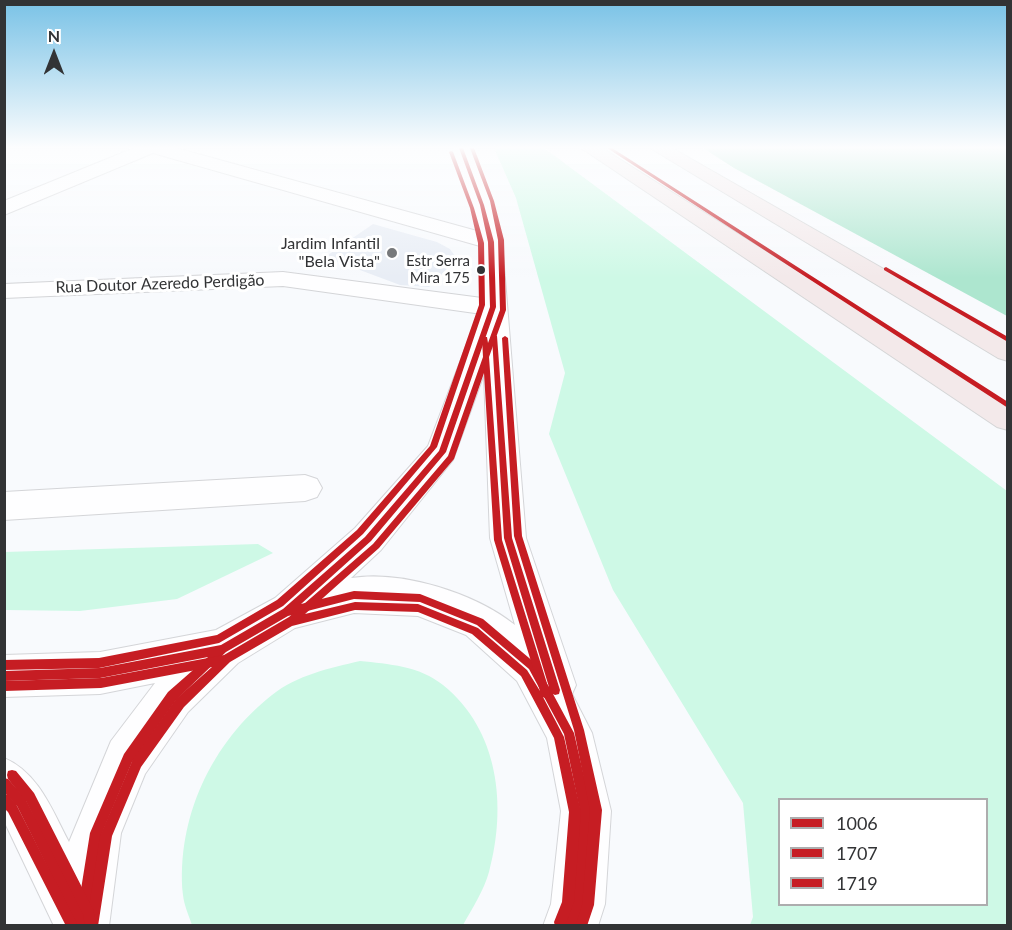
<!DOCTYPE html>
<meta charset="utf-8">
<style>
body{margin:0}
#map{position:relative;width:1012px;height:930px;overflow:hidden;background:#f8fafd;font-family:Lato,sans-serif}
canvas{display:block}
.frame{position:absolute;inset:0;border:6px solid #323335;pointer-events:none}
.legend{position:absolute;left:778px;top:798px;width:210px;height:108px;box-sizing:border-box;background:#fff;border:2px solid #adadae;margin:0;padding:8px 10px;list-style:none;font-size:18px;color:#323335}
.legend li{display:flex;align-items:center;gap:12px;height:30px}
.legend b{width:30px;border:2px solid #adadae}
.north{position:absolute;left:24px;top:24px;width:60px;height:60px;-webkit-text-stroke:4px #fff;paint-order:stroke;rotate:0deg;font-size:16px;font-weight:700;line-height:24px;text-align:center;color:#323335}
.north::after{content:'';display:block;margin:auto;width:21px;height:27px;background:#323335;clip-path:polygon(50% 0,100% 100%,50% 72%,0 100%)}
</style>
<div id="map">
<canvas width="1012" height="930"></canvas>
<div class="frame"></div>
<ul class="legend">
<li><b style="height:8px;background:#c61d23"></b>1006</li>
<li><b style="height:8px;background:#c61d23"></b>1707</li>
<li><b style="height:8px;background:#c61d23"></b>1719</li>
</ul>
<div class="north">N</div>
</div>
<script>
const c = document.querySelector('canvas').getContext('2d');
c.lineJoin = 'round';
function fill(path, color) { c.fillStyle = color; c.fill(path, 'evenodd'); }
function trace(path, color, width, dash) { c.strokeStyle = color; c.lineWidth = width; c.lineCap = dash ? 'butt' : 'round'; c.setLineDash(dash || []); c.stroke(path); }
function write(font, color, halo, rows, align = 'center') {
  c.font = font + ' Lato,sans-serif'; c.lineWidth = 6; c.setLineDash([]); c.textBaseline = 'middle'; c.strokeStyle = halo; c.fillStyle = color; for (const [text, x, y, turn = 0] of rows) {
    c.save(); c.translate(x, y); c.rotate((+turn || 0) * Math.PI / 180); c.textAlign = isNaN(turn) ? turn : align; if (halo) c.strokeText(text, 0, 0); c.fillText(text, 0, 0); c.restore();
  }
}
fill(new Path2D(`
 M 373,224 L 437,242 L 450,249 L 457,259 L 429,287 L 400,285 L 325,257 Z`), '#e8edf5');
fill(new Path2D(`
 M 494,148 L 544,148 L 1007,491 L 1007,925 L 750,925 L 753,917 L 743,803 L 613,590 L 549,434 L 565,373 L 516,198 ZM 780,800 L 986,800 L 986,904 L 780,904 Z
 M 258,544 L 273,553 L 177,599 L 80,611 L 5,610 L 5,552 Z
 M 360,661 C 388,664 420,666 443,685 C 499,730 507,806 489,872 C 484,890 472,909 463,925 L 192,925 C 189,916 184,905 183,895 C 176,818 212,742 272,695 C 297,675 330,668 360,661 Z`), '#cef9e6');
fill(new Path2D(`
 M 703,148 L 1007,148 L 1007,316 L 734,168 Z`), '#ade6cf');
const minor = new Path2D(`
 M 134,148 L 176,148 L 477,231 L 472,205 L 452,148 L 470,148 L 492,205 L 502,242 L 526,538 L 576,685 L 572,694 L 592,733 L 611,811 L 605,904 L 598,926 L 543,926 L 551,904 L 561,811 L 547,738 L 517,681 L 466,635 L 418,616 L 354,613 L 295,628 L 238,663 L 188,712 L 145,774 L 121,833 L 109,926 L 54,926 L 4,821 L 4,758 C 39,773 52,810 69,842 L 111,741 L 155,683 L 100,694 L 4,697 L 4,655 L 100,652 L 216,630 L 275,598 L 355,528 L 428,446 L 476,320 L 482,314 L 283,286 L 4,298 L 4,284 L 283,272 L 482,298 L 480,246 L 153,153 L 4,215 L 4,201 ZM 484,374 L 490,538 L 515,625 C 475,593 402,570 351,578 L 381,550 L 453,460 Z
 M 305,475 L 317,479 L 322,488 L 317,497 L 305,501 L 4,520 L 4,492 Z`);
const highway = new Path2D(`
 M 581,148 L 602,148 L 1008,404 L 1008,430 L 997,427 Z
 M 650,148 L 672,148 L 1008,340 L 1008,361 L 998,358 Z`);
trace(minor, '#d4d5d8', 2);
trace(highway, '#d4d5d6', 2);
fill(minor, '#fefeff');
fill(highway, '#f3e9ea');
fill(new Path2D(`
 M 459,148 L 463,148 L 484,205 L 494,242 L 496,307 L 446,452 L 371,541 L 301,604 L 354,591 L 420,594 L 483,619 L 535,663 L 549,687 L 504,538 L 492,337 L 495,335 L 497,336 L 512,538 L 560,690 L 559,694 L 555,695 L 553,694 L 574,733 L 592,811 L 584,904 L 576,926 L 564,926 L 572,904 L 580,811 L 564,734 L 529,669 L 477,625 L 420,602 L 354,599 L 288,616 L 226,652 L 176,700 L 132,762 L 102,833 L 87,926 L 75,926 L 75,922 L 17,806 L 4,792 L 4,778 L 8,779 L 25,798 L 79,902 L 90,833 L 124,754 L 168,692 L 208,657 L 100,678 L 4,681 L 4,671 L 100,668 L 221,645 L 283,609 L 365,537 L 439,451 L 490,307 L 488,242 L 480,205 Z`), '#c61d23');
fill(new Path2D(`
 M 470,148 L 474,148 L 494,201 L 504,240 L 506,310 L 489,357 L 502,540 L 550,693 L 549,697 L 545,698 L 543,697 L 564,737 L 581,812 L 574,902 L 565,926 L 555,926 L 554,922 L 562,902 L 569,812 L 554,738 L 521,676 L 472,634 L 418,612 L 355,610 L 292,626 L 230,662 L 184,707 L 141,767 L 112,836 L 98,926 L 86,926 L 100,836 L 133,759 L 176,699 L 212,667 L 101,688 L 4,691 L 4,681 L 101,678 L 224,655 L 289,617 L 373,544 L 448,456 L 483,357 L 482,338 L 483,337 L 487,337 L 488,343 L 500,310 L 498,240 L 490,201 ZM 484,373 L 494,540 L 540,691 L 527,670 L 478,628 L 418,604 L 355,602 L 305,614 L 379,548 L 454,459 Z
 M 4,794 L 8,795 L 16,804 L 75,919 L 77,923 L 76,926 L 66,926 L 8,812 L 4,808 Z`), '#c61d23');
fill(new Path2D(`
 M 607,148 L 612,148 L 1008,402 L 1008,408 Z
 M 451,151 L 453,152 L 474,208 L 484,243 L 485,305 L 437,447 L 363,534 L 283,606 L 219,643 L 99,668 L 4,670 L 4,660 L 99,658 L 217,635 L 277,600 L 357,530 L 430,446 L 479,305 L 478,243 L 470,208 L 449,152 Z
 M 886,267 L 1008,337 L 1008,342 L 884,270 L 884,268 Z
 M 505,336 L 508,338 L 522,536 L 584,730 L 602,810 L 594,905 L 587,926 L 575,926 L 582,905 L 590,810 L 574,730 L 514,536 L 502,338 Z
 M 12,770 L 16,771 L 34,793 L 93,909 L 97,926 L 85,926 L 83,914 L 26,801 L 8,779 L 7,775 L 8,771 Z`), '#c61d23');
const sky = c.createLinearGradient(0, 0, 0, 278);
sky.addColorStop(0, '#79c2e6');
sky.addColorStop(0.53, '#fcfdfe');
sky.addColorStop(1, '#fcfdfe00');
c.fillStyle = sky;
c.fillRect(0, 0, 1012, 278);
for (const [x, y, r, color] of [
 [392,253,6,"#77797b"],
 [481,270,5,"#323335"]
]) { const dot = new Path2D(); dot.arc(x, y, r, 0, 2 * Math.PI); c.fillStyle = color; c.fill(dot); trace(dot, '#fff', 2); }
write('15px', '#323335', '#fff', [
 ["Estr Serra",470,261],
 ["Mira 175",470,278]
], 'right');
write('16px', '#323335', '#fff', [
 ["Jardim Infantil",380,244],
 ["\"Bela Vista\"",380,262]
], 'right');
write('16px', '#323335', '#fff', [
 ["Rua Doutor Azeredo Perdigão",160,284,-2]
]);
</script>
